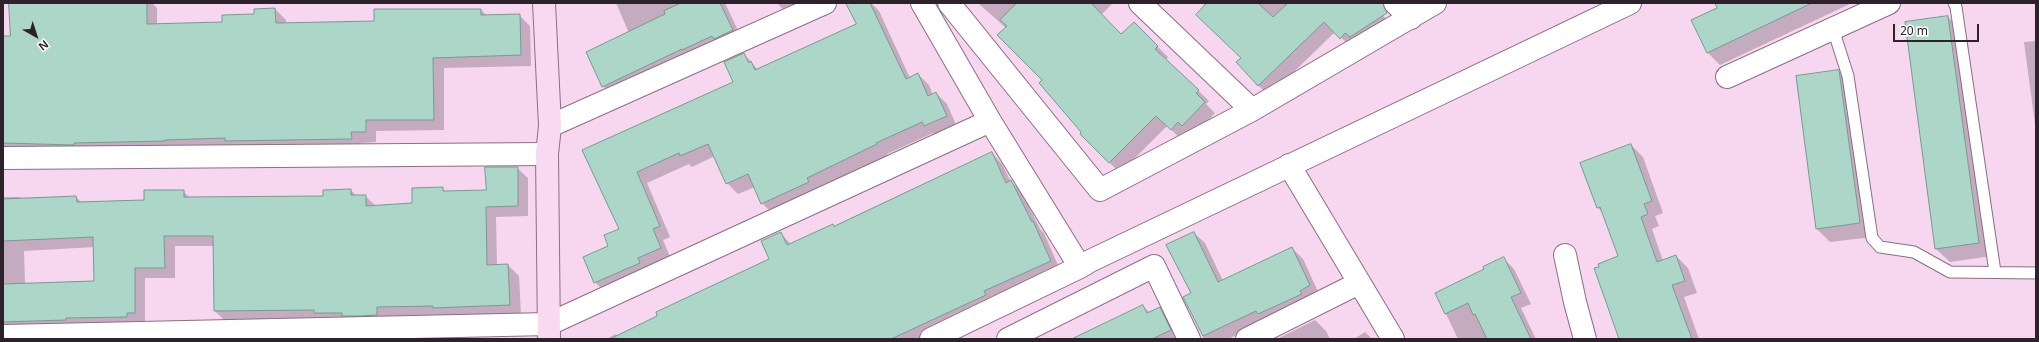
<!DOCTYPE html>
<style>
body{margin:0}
#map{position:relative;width:2039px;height:342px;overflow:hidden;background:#f7d6ef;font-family:"Noto Sans",sans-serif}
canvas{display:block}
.frame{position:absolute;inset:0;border:4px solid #2d212b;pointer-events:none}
.north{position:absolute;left:16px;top:16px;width:40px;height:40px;-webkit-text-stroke:3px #fff;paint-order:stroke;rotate:141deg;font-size:11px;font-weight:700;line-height:16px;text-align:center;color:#2d212b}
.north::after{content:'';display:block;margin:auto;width:14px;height:18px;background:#2d212b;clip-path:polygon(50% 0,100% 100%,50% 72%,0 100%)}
.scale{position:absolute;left:1893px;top:24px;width:86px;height:18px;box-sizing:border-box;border:2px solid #2d212b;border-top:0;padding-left:5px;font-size:12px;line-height:14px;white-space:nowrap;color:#2d212b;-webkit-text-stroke:3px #fff;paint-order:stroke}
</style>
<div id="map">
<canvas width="2039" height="342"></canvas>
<div class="frame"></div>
<div class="north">N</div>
<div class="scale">20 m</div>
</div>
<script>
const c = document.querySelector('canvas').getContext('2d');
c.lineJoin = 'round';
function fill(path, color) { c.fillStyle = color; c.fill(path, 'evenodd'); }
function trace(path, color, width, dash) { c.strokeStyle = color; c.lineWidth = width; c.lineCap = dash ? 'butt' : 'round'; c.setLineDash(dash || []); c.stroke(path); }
fill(new Path2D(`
 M 10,3 L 152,3 L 157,8 L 157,25 L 223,23 L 275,9 L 286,20 L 286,23 L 375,22 L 375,10 L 481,10 L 487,16 L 520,16 L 530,26 L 531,66 L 444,68 L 444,130 L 376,131 L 376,142 L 361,143 L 362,149 L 3,149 L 3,95 L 11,37 Z
 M 616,3 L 725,3 L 743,41 L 614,97 L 603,86 L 629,33 Z
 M 777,3 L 814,3 L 788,15 Z
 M 862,3 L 871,3 L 879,11 L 910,78 L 918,74 L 929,85 L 933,95 L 936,93 L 947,104 L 957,127 L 936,137 L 933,133 L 887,154 L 887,156 L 817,189 L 773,214 L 762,203 L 755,187 L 738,194 L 727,183 L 715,156 L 692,167 L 689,164 L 647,183 L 670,237 L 663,240 L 671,259 L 606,293 L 595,282 L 610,247 L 620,229 L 584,151 L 734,82 L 744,54 L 758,70 L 857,24 Z
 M 978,3 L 1113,3 L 1101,15 L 1122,36 L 1134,23 L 1168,57 L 1166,60 L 1209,101 L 1206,104 L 1215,113 L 1194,136 L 1182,140 L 1167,126 L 1120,173 L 1081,134 L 1082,132 L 1006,28 Z
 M 1203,3 L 1371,3 L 1393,26 L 1352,48 L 1335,32 L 1269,96 L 1258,85 L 1242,58 Z
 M 1727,3 L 1852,3 L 1720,65 L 1708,53 Z
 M 1948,17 L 1961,31 L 1992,256 L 1950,262 L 1936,249 Z
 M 2036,41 L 2036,132 L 2024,42 Z
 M 1838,71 L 1852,85 L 1873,237 L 1830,242 L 1817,229 Z
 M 1631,145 L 1643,157 L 1663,213 L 1655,216 L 1659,226 L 1652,229 L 1663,261 L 1676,256 L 1688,268 L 1697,293 L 1684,297 L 1699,339 L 1620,339 L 1600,267 L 1619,257 L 1603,213 L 1598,208 L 1581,164 Z
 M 992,153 L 1002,164 L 1011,182 L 1022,192 L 1040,229 L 1044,233 L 1061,272 L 925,339 L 606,339 L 616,334 L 618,336 L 770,259 L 780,233 L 791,244 L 834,227 Z
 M 517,168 L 528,178 L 528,216 L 496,217 L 497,266 L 508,265 L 519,276 L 521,315 L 225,321 L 215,311 L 214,246 L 175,246 L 175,278 L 145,278 L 145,323 L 3,333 L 3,197 L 20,197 L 23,200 L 76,197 L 82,203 L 145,201 L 183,191 L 190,198 L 324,197 L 351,190 L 356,196 L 365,196 L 376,206 L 413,204 L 442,188 L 446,192 L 487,191 ZM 95,247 L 95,282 L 25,284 L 24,251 Z
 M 1194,233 L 1205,243 L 1223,281 L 1292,248 L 1303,259 L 1320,296 L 1228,339 L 1204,339 L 1184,297 L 1192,293 Z
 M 1504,259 L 1514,269 L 1531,304 L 1521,308 L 1536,339 L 1458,339 L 1436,293 L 1485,270 Z
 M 1143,306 L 1150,313 L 1160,309 L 1173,322 L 1182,339 L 1074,339 Z
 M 1315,320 L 1326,331 L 1330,339 L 1277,339 Z
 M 1365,332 L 1372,339 L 1354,339 Z`), '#0003');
const building = new Path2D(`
 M 9,3 L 147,3 L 147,24 L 222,22 L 222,15 L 254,14 L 254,9 L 275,8 L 276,23 L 374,21 L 374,9 L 481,9 L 481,15 L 520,14 L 521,55 L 433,58 L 434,120 L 366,120 L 366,132 L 351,132 L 352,139 L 225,141 L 225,138 L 165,140 L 165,141 L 74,143 L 74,145 L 3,143 L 3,36 L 10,36 Z
 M 681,3 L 720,3 L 733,30 L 714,39 L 712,36 L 682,50 L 682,49 L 602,87 L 586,52 L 665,14 L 664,11 Z
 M 846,3 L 870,3 L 906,79 L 918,73 L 928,96 L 936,92 L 947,116 L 924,126 L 922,122 L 876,143 L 877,144 L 807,178 L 809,182 L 761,204 L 748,174 L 726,184 L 708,144 L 680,156 L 679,153 L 637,172 L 660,226 L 653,229 L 661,248 L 638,258 L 640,263 L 594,283 L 583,257 L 608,246 L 604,235 L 619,229 L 582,150 L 733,82 L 724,62 L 744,53 L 749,63 L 751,61 L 755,70 L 856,24 Z
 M 1017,3 L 1091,3 L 1121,34 L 1134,22 L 1158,46 L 1155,49 L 1199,90 L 1196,93 L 1205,102 L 1182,126 L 1178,122 L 1171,130 L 1156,116 L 1109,163 L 1080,134 L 1081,132 L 1039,83 L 1042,80 L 997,35 L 1007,26 L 1000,20 Z
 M 1207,3 L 1258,3 L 1273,17 L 1288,3 L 1383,3 L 1387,13 L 1350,37 L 1345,33 L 1340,39 L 1324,22 L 1258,86 L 1236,62 L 1241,58 L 1196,15 Z
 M 1715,3 L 1812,3 L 1707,53 L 1691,20 L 1717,8 Z
 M 1948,16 L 1979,243 L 1935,249 L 1905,22 Z
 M 1839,70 L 1860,223 L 1816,229 L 1796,76 Z
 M 1631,144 L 1652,201 L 1644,204 L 1648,214 L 1641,217 L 1657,262 L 1676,255 L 1685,281 L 1672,285 L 1692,339 L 1619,339 L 1594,268 L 1599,267 L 1598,264 L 1618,256 L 1600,207 L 1597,208 L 1580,163 Z
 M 992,152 L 1006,183 L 1011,180 L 1032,222 L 1033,221 L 1051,261 L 984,291 L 986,295 L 891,339 L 610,339 L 657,316 L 656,312 L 769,259 L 761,241 L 781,232 L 787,245 L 833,224 L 834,226 Z
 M 485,167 L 518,167 L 518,206 L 486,207 L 487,265 L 508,264 L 510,305 L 433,308 L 433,306 L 377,307 L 377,315 L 360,316 L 342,316 L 342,313 L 314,313 L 314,310 L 214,311 L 213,236 L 164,236 L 165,268 L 135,268 L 135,313 L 127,313 L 127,317 L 66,318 L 66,320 L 3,322 L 3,284 L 94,281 L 93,237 L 3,241 L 3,199 L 76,196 L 77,202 L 144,200 L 144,190 L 184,190 L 184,197 L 323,196 L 323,190 L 351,189 L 351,195 L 366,195 L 366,206 L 412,203 L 412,188 L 443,187 L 443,191 L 486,190 Z
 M 1194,232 L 1218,282 L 1292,247 L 1310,285 L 1300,291 L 1302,294 L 1258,314 L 1256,311 L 1203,336 L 1183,297 L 1191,293 L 1166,245 Z
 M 1504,257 L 1521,293 L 1511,297 L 1531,339 L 1487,339 L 1475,314 L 1473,315 L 1468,303 L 1445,314 L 1435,293 L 1484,269 L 1483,267 Z
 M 1143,305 L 1147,313 L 1160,307 L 1171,330 L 1152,339 L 1072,339 Z`);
fill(building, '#acd6c7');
trace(building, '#749c8e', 1);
const lane = new Path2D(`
 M 1954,3 L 1956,7 L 1995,272
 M 1833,29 L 1848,76 L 1872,238 L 1880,247 L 1914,252 L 1950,272 L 2036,273`);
const street = new Path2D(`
 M 922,3 L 990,121 L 1080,267
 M 949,3 L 1100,190 L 1252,110 L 1435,3
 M 1140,3 L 1252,110
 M 1395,3 L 1411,18
 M 1727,77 L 1889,3
 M 550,126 L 825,3
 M 3,158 L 547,154
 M 1289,165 L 1393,339
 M 1565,255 L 1575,302 L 1585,339
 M 3,336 L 549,324 L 990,121
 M 931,339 L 1080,267 L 1090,261 L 1630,3
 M 1008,339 L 1154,266 L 1189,339
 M 1247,339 L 1359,283`);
const secondary = new Path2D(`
 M 544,3 L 550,126 L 547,154 L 549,339`);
trace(lane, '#8c6e85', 13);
trace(street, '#8c6e85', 24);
trace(secondary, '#8c6e85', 24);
trace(lane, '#fff', 11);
trace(street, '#fff', 22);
trace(secondary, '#f9d9f2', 22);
</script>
